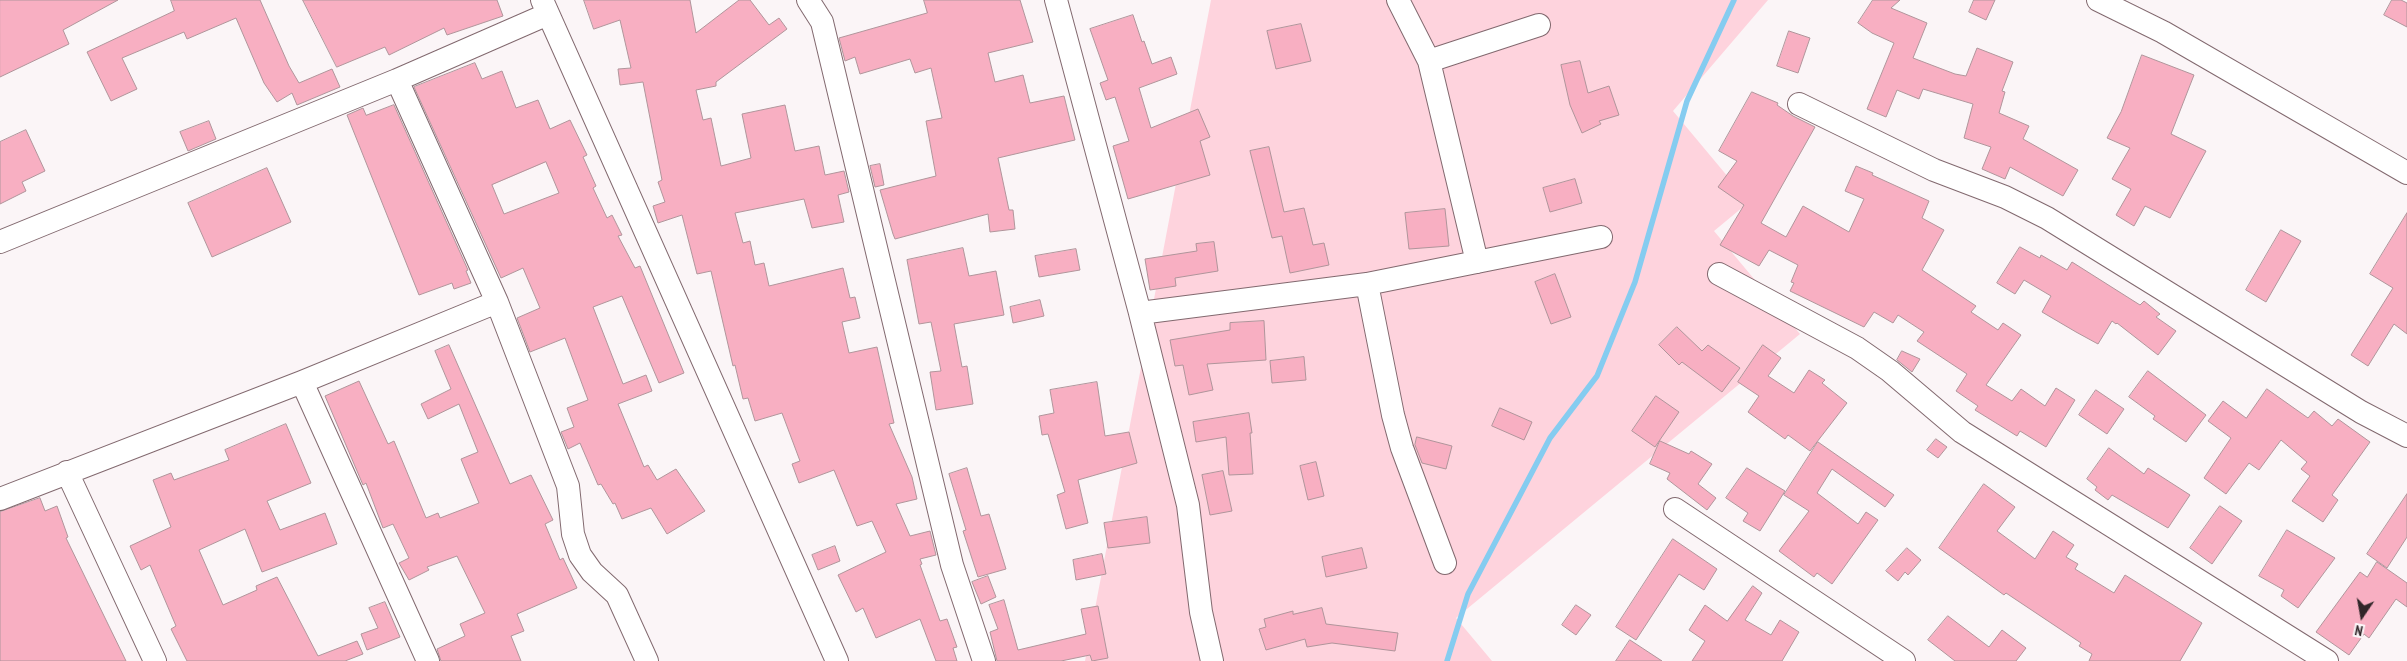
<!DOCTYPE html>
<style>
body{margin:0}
#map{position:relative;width:2407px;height:661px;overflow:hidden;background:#fbf5f7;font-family:"PT Sans Narrow",sans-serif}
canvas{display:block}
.north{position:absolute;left:2337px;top:591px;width:50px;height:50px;-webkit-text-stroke:4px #fbf5f7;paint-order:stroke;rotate:192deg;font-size:14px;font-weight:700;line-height:20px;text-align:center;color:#312629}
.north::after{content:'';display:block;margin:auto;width:18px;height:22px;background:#312629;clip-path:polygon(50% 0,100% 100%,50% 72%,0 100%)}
</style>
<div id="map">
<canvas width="2407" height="661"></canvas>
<div class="north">N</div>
</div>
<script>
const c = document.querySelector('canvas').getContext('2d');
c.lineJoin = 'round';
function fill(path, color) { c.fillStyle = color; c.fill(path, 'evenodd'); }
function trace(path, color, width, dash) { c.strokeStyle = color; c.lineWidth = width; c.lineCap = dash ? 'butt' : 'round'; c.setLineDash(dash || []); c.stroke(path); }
fill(new Path2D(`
 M 1211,0 L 1768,0 L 1673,111 L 1749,202 L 1714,231 L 1800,334 L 1456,618 L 1492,661 L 1085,661 Z`), '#fed3dd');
trace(new Path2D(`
 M 1447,661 L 1468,594 L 1550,438 L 1597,376 L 1635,282 L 1687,101 L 1734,0`), '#85ccf0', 5.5);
const building = new Path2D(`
 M 0,0 L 118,0 L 63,30 L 69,44 L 0,77 Z
 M 171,0 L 260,0 L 289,66 L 299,83 L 332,69 L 340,87 L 297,105 L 292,93 L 277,102 L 264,83 L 236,18 L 187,39 L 184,32 L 122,58 L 137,89 L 111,101 L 87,52 L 174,11 Z
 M 303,0 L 497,0 L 503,16 L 447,35 L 444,28 L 389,55 L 385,47 L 337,67 Z
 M 584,0 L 690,0 L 696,33 L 739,0 L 750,0 L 769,25 L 779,18 L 787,29 L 716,82 L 716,86 L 696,90 L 703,120 L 711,118 L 721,166 L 751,158 L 742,114 L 785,105 L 795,151 L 819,146 L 825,175 L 844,171 L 849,192 L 838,195 L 844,222 L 812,228 L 804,199 L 735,213 L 743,243 L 750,241 L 755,265 L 764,263 L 769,286 L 843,268 L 850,298 L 855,297 L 860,318 L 842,322 L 849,353 L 877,347 L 894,423 L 889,424 L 912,477 L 917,499 L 896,504 L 910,536 L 930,531 L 936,555 L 920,559 L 922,564 L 920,565 L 940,621 L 947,619 L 957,647 L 953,648 L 957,661 L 936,661 L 920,619 L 876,638 L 863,608 L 856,612 L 838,575 L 886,552 L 872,521 L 857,526 L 834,470 L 799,483 L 792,464 L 800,461 L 782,413 L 755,421 L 748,398 L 743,399 L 735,365 L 733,366 L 711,271 L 697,274 L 682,215 L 658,223 L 653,206 L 665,202 L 658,182 L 662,180 L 643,82 L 620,85 L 618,69 L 631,68 L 620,20 L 594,29 Z
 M 924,0 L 1020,0 L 1033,42 L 988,53 L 995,82 L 1023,75 L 1030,103 L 1064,96 L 1075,140 L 998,158 L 1009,210 L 1013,210 L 1015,229 L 990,232 L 988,214 L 895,239 L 893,234 L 880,190 L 936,176 L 926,121 L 942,118 L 931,68 L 915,73 L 910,59 L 860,74 L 855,57 L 845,61 L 839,38 L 927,13 Z
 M 1873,0 L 1900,0 L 1891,8 L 1927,23 L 1913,58 L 1955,74 L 1966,76 L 1977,48 L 2013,62 L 2002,91 L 2005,92 L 1999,113 L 2029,126 L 2023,139 L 2078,170 L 2063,196 L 2010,167 L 2005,179 L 1982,169 L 1991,147 L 1964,138 L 1973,104 L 1923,89 L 1919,99 L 1897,90 L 1886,117 L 1867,109 L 1894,43 L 1872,33 L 1858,23 Z
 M 1974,0 L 1995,0 L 1986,20 L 1969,12 Z
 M 2392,0 L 2401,0 L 2407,3 L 2407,27 L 2384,15 Z
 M 1133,15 L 1142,42 L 1144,41 L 1152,64 L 1171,57 L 1177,74 L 1139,88 L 1151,128 L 1198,109 L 1210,137 L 1200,141 L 1210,175 L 1128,199 L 1113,146 L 1129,141 L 1115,97 L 1106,100 L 1100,83 L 1108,80 L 1090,29 Z
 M 1301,24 L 1311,61 L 1276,69 L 1267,31 Z
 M 1789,31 L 1810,38 L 1798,73 L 1777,66 Z
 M 2142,55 L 2194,75 L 2171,134 L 2206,151 L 2170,218 L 2145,206 L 2134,226 L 2116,215 L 2131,189 L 2112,179 L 2130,148 L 2107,138 L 2121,112 Z
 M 1580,61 L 1588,93 L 1609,86 L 1619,115 L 1599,121 L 1601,124 L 1582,133 L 1570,105 L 1561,65 Z
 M 475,63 L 482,79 L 502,71 L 516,108 L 538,100 L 550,129 L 570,120 L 587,155 L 583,157 L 596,186 L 593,188 L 607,218 L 612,215 L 622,235 L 618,236 L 635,268 L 640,266 L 684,373 L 659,383 L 622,296 L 593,307 L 623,384 L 646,375 L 652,391 L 618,404 L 644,467 L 648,465 L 657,480 L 676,469 L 705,511 L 667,534 L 651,508 L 622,519 L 615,503 L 613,504 L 601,484 L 598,485 L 580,443 L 568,449 L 561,432 L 574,427 L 567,408 L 588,400 L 565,338 L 530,352 L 517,318 L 540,308 L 523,268 L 501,278 L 414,87 ZM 546,162 L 559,193 L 504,214 L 492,185 Z
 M 1752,92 L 1778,103 L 1777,105 L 1793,116 L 1815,127 L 1761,223 L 1786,237 L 1803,206 L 1849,232 L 1864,199 L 1845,191 L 1856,166 L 1873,173 L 1872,175 L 1929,201 L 1922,218 L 1944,230 L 1922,270 L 1976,306 L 1971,312 L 1998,330 L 2003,323 L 2021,335 L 1986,385 L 2012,401 L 2021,389 L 2045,406 L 2056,388 L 2075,400 L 2046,447 L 2020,431 L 2017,436 L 1975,410 L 1978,406 L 1956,391 L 1967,374 L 1917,341 L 1924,332 L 1898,315 L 1893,323 L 1874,312 L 1864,327 L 1790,291 L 1794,283 L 1791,282 L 1798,265 L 1769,250 L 1759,266 L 1720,245 L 1744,205 L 1718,187 L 1737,161 L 1719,151 Z
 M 394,105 L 468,270 L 466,271 L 471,283 L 454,289 L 452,283 L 419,295 L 347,115 L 363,108 L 366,115 Z
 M 209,121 L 216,139 L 188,151 L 180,132 Z
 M 26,130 L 45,171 L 22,182 L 26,191 L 0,204 L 0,142 Z
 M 1269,147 L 1284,212 L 1304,208 L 1313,245 L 1324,243 L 1329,265 L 1290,273 L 1282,236 L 1272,238 L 1250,151 Z
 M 880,164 L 884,185 L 875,187 L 870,166 Z
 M 267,168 L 291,222 L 212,257 L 188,203 Z
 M 1575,179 L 1582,203 L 1550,212 L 1543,188 Z
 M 1445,209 L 1449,246 L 1409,249 L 1405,213 Z
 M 2407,213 L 2407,334 L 2394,324 L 2368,366 L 2351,355 L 2393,288 L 2370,274 Z
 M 2281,230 L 2301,241 L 2266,302 L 2246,290 Z
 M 1214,242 L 1218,271 L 1175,278 L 1176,286 L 1150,290 L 1145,259 L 1197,251 L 1196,244 Z
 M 2020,247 L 2040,258 L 2041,255 L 2067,270 L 2072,262 L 2140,305 L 2144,301 L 2160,314 L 2156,317 L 2176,331 L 2158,355 L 2117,323 L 2116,324 L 2112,321 L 2098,344 L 2076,332 L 2042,312 L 2051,296 L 2024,280 L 2015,294 L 1997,283 Z
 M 963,248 L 969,276 L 996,271 L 1004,315 L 954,324 L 962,367 L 967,366 L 973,404 L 936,410 L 930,372 L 941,371 L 931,322 L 919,324 L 907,260 Z
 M 1076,249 L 1080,270 L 1039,277 L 1035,256 Z
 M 1555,274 L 1571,317 L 1551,324 L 1535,282 Z
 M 1040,300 L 1044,316 L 1013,323 L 1010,307 Z
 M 1264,321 L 1266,360 L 1207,364 L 1213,390 L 1189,395 L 1183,365 L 1175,366 L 1170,340 L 1230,330 L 1230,323 Z
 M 1677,327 L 1702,351 L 1708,345 L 1740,368 L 1722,392 L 1682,362 L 1679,365 L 1659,345 Z
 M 449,345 L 510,484 L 531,475 L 553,520 L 545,524 L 560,560 L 563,558 L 577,588 L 517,614 L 524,631 L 511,636 L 521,661 L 441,661 L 437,649 L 465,636 L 460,624 L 485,613 L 457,556 L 427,567 L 429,570 L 409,580 L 399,563 L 409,558 L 393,524 L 383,528 L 366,483 L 363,485 L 325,396 L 359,381 L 388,444 L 394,441 L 426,518 L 438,513 L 440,518 L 461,510 L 479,503 L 461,459 L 478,452 L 459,404 L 428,419 L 421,404 L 451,389 L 435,351 Z
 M 1763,345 L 1781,358 L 1768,376 L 1794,393 L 1809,370 L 1825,380 L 1822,383 L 1847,403 L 1810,451 L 1788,435 L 1785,439 L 1748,412 L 1759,396 L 1738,382 Z
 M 1902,351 L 1920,359 L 1912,372 L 1897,360 Z
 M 1304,357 L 1306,380 L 1272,383 L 1270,361 Z
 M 2148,371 L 2206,415 L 2186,442 L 2153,419 L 2155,416 L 2129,397 Z
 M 1097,382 L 1105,436 L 1129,432 L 1137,463 L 1078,480 L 1088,523 L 1066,529 L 1057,495 L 1065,492 L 1048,434 L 1042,435 L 1039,416 L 1054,413 L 1050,390 Z
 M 2267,389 L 2308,418 L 2314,411 L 2332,426 L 2338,419 L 2370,442 L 2332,495 L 2338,500 L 2323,522 L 2292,501 L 2310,476 L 2301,469 L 2307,462 L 2281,440 L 2259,470 L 2249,463 L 2226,494 L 2204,478 L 2231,438 L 2208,421 L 2223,401 L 2246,418 Z
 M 2096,390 L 2124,409 L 2107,434 L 2079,415 Z
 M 1656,396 L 1679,412 L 1655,447 L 1632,431 Z
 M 1500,408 L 1532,422 L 1524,440 L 1492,426 Z
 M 1249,413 L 1252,433 L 1250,433 L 1253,474 L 1229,475 L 1226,437 L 1196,442 L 1193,422 Z
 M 286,424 L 311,483 L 267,501 L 280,530 L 325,513 L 337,544 L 262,572 L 245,529 L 199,550 L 223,605 L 257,590 L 256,586 L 277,577 L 318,656 L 357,641 L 363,654 L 345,661 L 187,661 L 171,629 L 176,626 L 150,565 L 141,570 L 130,546 L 171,527 L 153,480 L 171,473 L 174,480 L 229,460 L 225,450 Z
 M 1417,437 L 1452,446 L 1446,469 L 1422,463 L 1415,445 Z
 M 1936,439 L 1947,447 L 1938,458 L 1927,450 Z
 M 1660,441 L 1689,454 L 1691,451 L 1712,464 L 1698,484 L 1716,498 L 1707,510 L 1667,479 L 1670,473 L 1650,464 Z
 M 1818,442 L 1894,495 L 1885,507 L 1832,469 L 1817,493 L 1858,524 L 1866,512 L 1878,520 L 1832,584 L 1817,573 L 1814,577 L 1779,551 L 1809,511 L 1784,495 Z
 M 2109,448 L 2144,474 L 2148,468 L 2190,495 L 2168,528 L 2112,495 L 2108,500 L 2095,490 L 2097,487 L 2087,479 Z
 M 1316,462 L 1324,496 L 1308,500 L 1300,466 Z
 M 967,468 L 981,516 L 989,514 L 1006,569 L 978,577 L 963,531 L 966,530 L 949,474 Z
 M 1747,468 L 1785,491 L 1760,531 L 1743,521 L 1748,513 L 1726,498 Z
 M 1223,471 L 1232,511 L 1210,515 L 1202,475 Z
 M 1984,484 L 2015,507 L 1997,531 L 2035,559 L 2053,531 L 2074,545 L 2066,557 L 2078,564 L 2075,569 L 2114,593 L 2125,575 L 2202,623 L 2180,661 L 2089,661 L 2092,654 L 2079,646 L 2081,643 L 2006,593 L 2004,595 L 1939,548 Z
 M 2407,494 L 2407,537 L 2387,568 L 2367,554 Z
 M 40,498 L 45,511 L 57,506 L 68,537 L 66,538 L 126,661 L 0,661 L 0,512 Z
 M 2220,506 L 2242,521 L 2212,564 L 2190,548 Z
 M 1147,517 L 1150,543 L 1108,548 L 1104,523 Z
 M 2287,530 L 2335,558 L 2298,608 L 2281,596 L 2284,590 L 2259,576 Z
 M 1673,539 L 1717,569 L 1704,590 L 1679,574 L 1636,640 L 1616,627 Z
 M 835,546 L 840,561 L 818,570 L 812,555 Z
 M 1362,548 L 1367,568 L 1326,577 L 1322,557 Z
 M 1907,548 L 1921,560 L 1908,575 L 1905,572 L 1898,581 L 1886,571 Z
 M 1102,554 L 1106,574 L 1076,580 L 1073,560 Z
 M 2377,562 L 2407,583 L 2407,607 L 2396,599 L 2369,638 L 2364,634 L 2349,655 L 2316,632 L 2360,572 L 2367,577 Z
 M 988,576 L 996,597 L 981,604 L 972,582 Z
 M 1753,586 L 1762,593 L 1745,620 L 1771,635 L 1780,620 L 1799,632 L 1782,661 L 1692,661 L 1705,641 L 1689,630 L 1705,605 L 1727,621 Z
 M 1004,600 L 1018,650 L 1086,634 L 1081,609 L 1098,606 L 1108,658 L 1092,661 L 1090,655 L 1061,661 L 997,661 L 990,632 L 998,629 L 989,605 Z
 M 385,602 L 400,637 L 367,650 L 361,634 L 378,628 L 369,608 Z
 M 1576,605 L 1591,615 L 1576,635 L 1562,625 Z
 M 1322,608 L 1326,624 L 1398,633 L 1395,651 L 1332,643 L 1307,647 L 1305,639 L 1266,650 L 1259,629 L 1266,627 L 1264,619 L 1293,611 L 1293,614 Z
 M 1948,616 L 1989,647 L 2002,630 L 2026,648 L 2016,661 L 1955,661 L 1928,640 Z
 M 1630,640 L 1662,661 L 1616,661 Z`);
fill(building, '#f8afc2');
trace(building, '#b0959b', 1);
const minor = new Path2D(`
 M 542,0 L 837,661
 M 808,0 L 822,22 L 952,565 L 984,661
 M 1056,0 L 1140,313 L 1367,284 L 1601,237
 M 1398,0 L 1429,61 L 1477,262
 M 2098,0 L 2163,32 L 2407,173
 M 1429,61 L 1539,25
 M 397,80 L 497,302 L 568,486 L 573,534 L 580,555 L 592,572 L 617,595 L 647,661
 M 1799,104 L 1934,170 L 2005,197 L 2047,218 L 2361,412 L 2407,436
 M 0,242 L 397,80 L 548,14
 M 1719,274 L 1857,348 L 1890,371 L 1962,432 L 2327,661
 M 1367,284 L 1393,415 L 1402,448 L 1445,563
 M 1140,313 L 1188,505 L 1201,612 L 1212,661
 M 302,382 L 428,661
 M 67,472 L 155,661
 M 0,499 L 302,382 L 497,302
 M 1675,509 L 1904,661`);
trace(minor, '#82696f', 24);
trace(minor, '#fff', 22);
</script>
